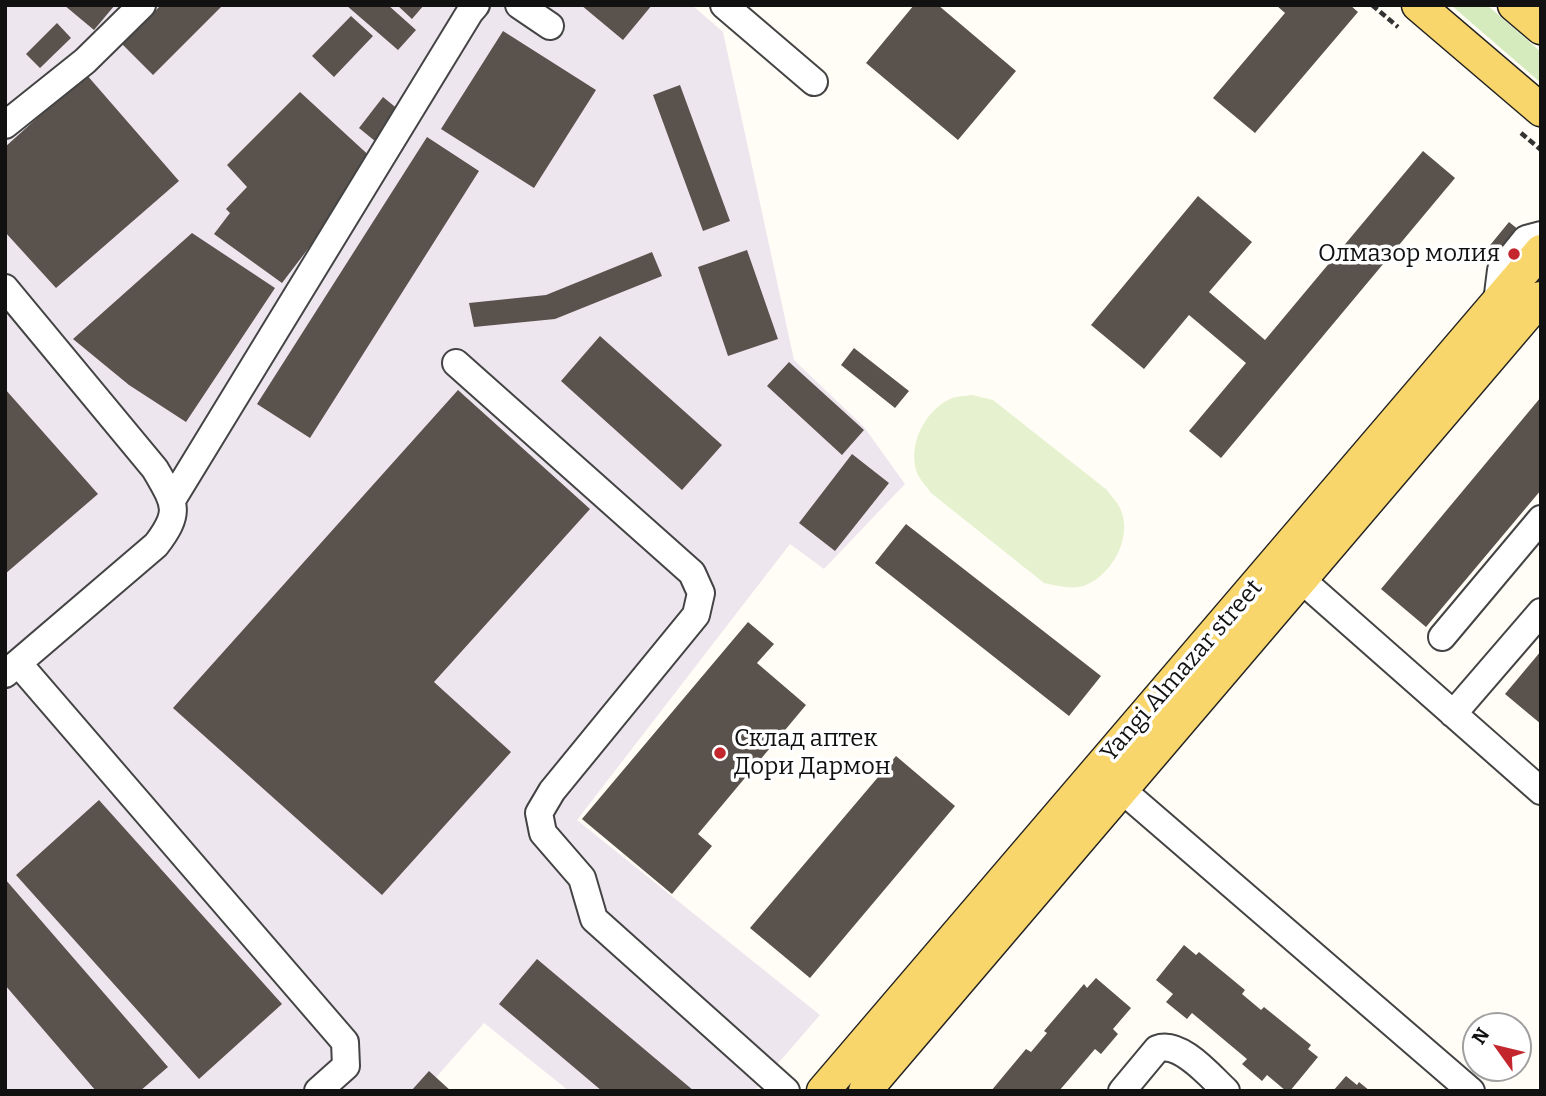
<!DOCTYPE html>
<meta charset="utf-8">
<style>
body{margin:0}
#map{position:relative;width:1546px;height:1096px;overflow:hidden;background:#fffdf5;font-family:Bitter,serif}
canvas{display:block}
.frame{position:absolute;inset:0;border:7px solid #111;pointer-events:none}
.north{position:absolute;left:1462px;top:1012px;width:70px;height:70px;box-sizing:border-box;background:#fff;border:2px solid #a0a0a0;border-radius:50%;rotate:304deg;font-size:19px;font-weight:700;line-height:28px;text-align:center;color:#111}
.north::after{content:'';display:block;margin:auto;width:24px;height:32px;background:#c4262e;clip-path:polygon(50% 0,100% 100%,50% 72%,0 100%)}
</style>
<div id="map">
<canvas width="1546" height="1096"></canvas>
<div class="frame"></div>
<div class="north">N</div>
</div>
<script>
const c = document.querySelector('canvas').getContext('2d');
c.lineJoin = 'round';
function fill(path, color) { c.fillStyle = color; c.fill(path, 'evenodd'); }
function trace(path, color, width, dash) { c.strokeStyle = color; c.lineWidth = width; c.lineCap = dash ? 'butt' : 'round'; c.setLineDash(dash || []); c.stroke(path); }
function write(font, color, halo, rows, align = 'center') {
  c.font = font + ' Bitter,serif'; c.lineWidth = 7; c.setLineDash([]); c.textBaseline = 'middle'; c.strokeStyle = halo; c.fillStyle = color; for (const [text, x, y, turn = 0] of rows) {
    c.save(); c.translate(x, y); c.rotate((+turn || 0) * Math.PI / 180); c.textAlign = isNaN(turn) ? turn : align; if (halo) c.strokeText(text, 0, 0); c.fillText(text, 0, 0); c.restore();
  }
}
fill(new Path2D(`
 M 5,5 L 692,5 L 723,32 L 794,360 L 864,427 L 905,484 L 824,569 L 790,544 L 577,820 L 820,1015 L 754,1091 L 569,1091 L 484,1023 L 424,1091 L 5,1091 Z`), '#eee6ef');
fill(new Path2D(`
 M 1451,5 L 1487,5 L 1541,52 L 1541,83 Z`), '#d5ebbd');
fill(new Path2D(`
 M 972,395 L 993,400 L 1107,490 C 1111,496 1117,502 1120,508 C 1133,535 1114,572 1088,584 C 1074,591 1059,586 1044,583 L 931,493 C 927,487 921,481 918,475 C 906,448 924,411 950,399 C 956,396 965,396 972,395 Z`), '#e6f2cf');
fill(new Path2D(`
 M 64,5 L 115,5 L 94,30 Z
 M 161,5 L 223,5 L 153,75 L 122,44 Z
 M 346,5 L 388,5 L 416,30 L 398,50 Z
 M 397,5 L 424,5 L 412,19 Z
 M 581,5 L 652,5 L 623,40 Z
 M 914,5 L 938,5 L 1016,71 L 958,140 L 866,63 Z
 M 1276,5 L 1350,5 L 1358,12 L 1255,133 L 1213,98 L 1285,13 Z
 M 351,16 L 373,36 L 334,77 L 312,56 Z
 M 57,23 L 71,38 L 40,68 L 26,54 Z
 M 503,31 L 596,90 L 534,188 L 441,129 Z
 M 86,74 L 179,181 L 56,288 L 5,232 L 5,147 Z
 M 680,85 L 730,221 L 703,231 L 653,95 Z
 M 300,92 L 375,161 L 282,283 L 214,234 L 230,213 L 226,209 L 247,187 L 227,165 Z
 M 383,97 L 405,115 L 381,146 L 359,128 Z
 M 427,137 L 479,171 L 310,438 L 257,404 Z
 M 1423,151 L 1455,178 L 1221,458 L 1189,431 L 1246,363 L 1189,315 L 1144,369 L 1091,325 L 1198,196 L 1252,242 L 1209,292 L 1265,340 Z
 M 1509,222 L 1519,230 L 1492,263 L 1482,255 Z
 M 192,233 L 275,288 L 186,422 L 129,385 L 73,339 Z
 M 747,250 L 778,339 L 728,356 L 698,267 Z
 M 652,252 L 662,276 L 555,319 L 474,327 L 469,303 L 546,295 Z
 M 600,336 L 722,445 L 682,490 L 561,381 Z
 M 854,348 L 909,391 L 895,408 L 841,365 Z
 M 789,362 L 864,430 L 842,455 L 767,386 Z
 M 5,389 L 98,494 L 5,574 Z
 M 458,390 L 590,509 L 434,682 L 511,752 L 382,895 L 173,708 Z
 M 1541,397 L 1541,490 L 1426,627 L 1381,589 Z
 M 852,454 L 889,483 L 835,551 L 799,523 Z
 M 906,524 L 1101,676 L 1069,716 L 875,563 Z
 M 748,622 L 774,644 L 757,663 L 806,705 L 698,834 L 712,846 L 672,894 L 582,819 Z
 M 1541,651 L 1541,724 L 1505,694 Z
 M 896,756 L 955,806 L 810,978 L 750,928 Z
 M 99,800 L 282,1004 L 199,1079 L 16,875 Z
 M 5,879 L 168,1067 L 140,1091 L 96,1091 L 5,985 Z
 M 1184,945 L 1196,955 L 1199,952 L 1245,990 L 1242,994 L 1261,1010 L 1264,1007 L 1311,1045 L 1308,1049 L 1318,1057 L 1290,1091 L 1286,1091 L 1267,1075 L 1262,1081 L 1242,1064 L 1247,1059 L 1192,1013 L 1187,1019 L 1166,1002 L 1173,994 L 1156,980 Z
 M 537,959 L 694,1091 L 602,1091 L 499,1004 Z
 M 1096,978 L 1131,1008 L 1113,1029 L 1118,1034 L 1101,1054 L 1095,1049 L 1059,1091 L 991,1091 L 1026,1049 L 1031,1052 L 1047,1033 L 1044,1031 L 1084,984 L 1087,988 Z
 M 429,1071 L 451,1091 L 411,1091 Z
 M 1346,1076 L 1357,1085 L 1359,1082 L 1370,1091 L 1333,1091 Z`), '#5a524d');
const minor = new Path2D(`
 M 519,5 L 550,26
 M 724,5 L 814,82
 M 5,125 L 85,61 L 142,5
 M 5,288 L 155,469 C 175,504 182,511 156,545 L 5,674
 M 1497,302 L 1501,270 L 1526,239 L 1541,235
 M 456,363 L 692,573 L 701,593 L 696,615 L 552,791 L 539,813 L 543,833 L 582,878 L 594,919 L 786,1091
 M 172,500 L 470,12 L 476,5
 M 1287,567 L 1541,791
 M 1442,637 L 1541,519
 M 18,663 L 345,1042 L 346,1066 L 318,1091
 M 1453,714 L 1541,612
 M 1122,790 L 1471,1091
 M 1122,1091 L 1157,1049 C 1180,1040 1210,1076 1226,1091`);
const major = new Path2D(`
 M 1418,5 L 1541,110
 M 1514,5 L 1541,28
 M 823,1091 L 1541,251
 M 865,1091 L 1541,298`);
trace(minor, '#444', 30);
trace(major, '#222', 35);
trace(new Path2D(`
 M 1372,5 L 1398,27
 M 1521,133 L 1541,150`), '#333', 4.5, [7, 3.5]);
trace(minor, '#fff', 26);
trace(major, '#f9d66b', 32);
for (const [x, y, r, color] of [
 [1514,254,7,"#c4262e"],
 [720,753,7,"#c4262e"]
]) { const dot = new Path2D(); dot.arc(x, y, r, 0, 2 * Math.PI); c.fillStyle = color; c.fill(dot); trace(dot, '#fff', 2.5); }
write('24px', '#111', '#fff', [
 ["Олмазор молия",1500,254],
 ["Склад аптек",734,739,"left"],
 ["Дори Дармон",734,767,"left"]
], 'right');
write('24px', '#111', '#fff', [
 ["Yangi Almazar street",1182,671,-49]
]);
</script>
